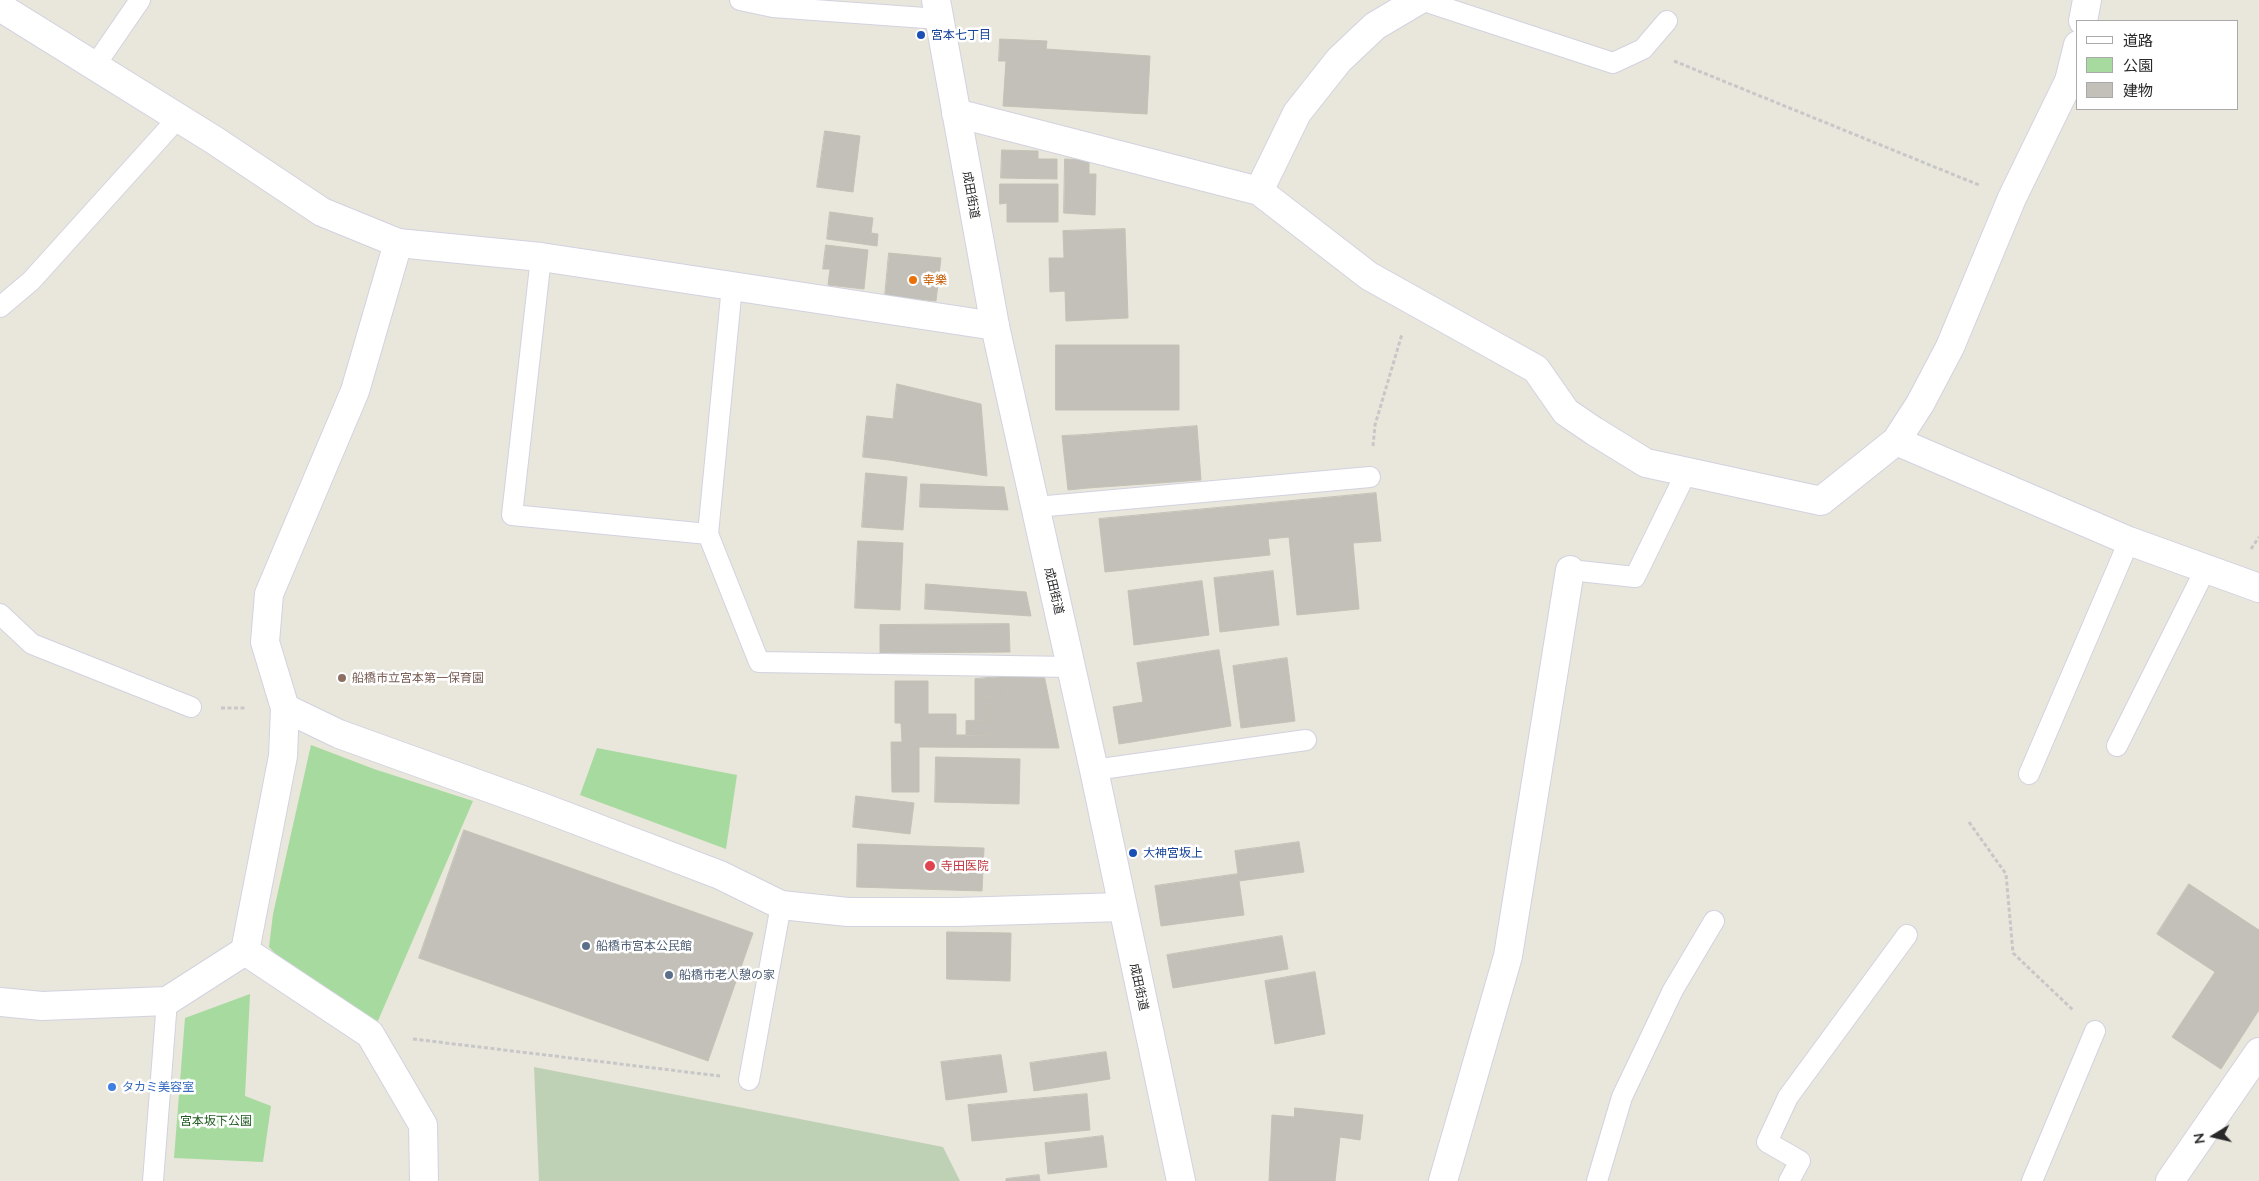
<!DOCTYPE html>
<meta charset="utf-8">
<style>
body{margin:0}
#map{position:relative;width:2259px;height:1181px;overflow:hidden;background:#e9e6dc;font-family:Lato,"Noto Sans JP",sans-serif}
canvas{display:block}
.legend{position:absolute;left:2076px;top:20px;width:162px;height:90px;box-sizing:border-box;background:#fff;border:1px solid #a9a9a9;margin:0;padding:6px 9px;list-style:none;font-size:15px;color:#292929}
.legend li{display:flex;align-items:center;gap:10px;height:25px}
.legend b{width:25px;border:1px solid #a9a9a9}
.north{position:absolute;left:2189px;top:1111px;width:50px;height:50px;-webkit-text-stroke:4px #fff;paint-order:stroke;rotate:261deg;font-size:14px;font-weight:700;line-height:20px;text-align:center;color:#292929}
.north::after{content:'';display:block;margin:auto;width:18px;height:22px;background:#292929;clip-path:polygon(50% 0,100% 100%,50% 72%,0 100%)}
</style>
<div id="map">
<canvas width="2259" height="1181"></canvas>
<ul class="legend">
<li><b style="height:6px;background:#fff"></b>道路</li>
<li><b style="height:14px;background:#a7da9e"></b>公園</li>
<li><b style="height:14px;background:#c2c0b8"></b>建物</li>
</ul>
<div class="north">N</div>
</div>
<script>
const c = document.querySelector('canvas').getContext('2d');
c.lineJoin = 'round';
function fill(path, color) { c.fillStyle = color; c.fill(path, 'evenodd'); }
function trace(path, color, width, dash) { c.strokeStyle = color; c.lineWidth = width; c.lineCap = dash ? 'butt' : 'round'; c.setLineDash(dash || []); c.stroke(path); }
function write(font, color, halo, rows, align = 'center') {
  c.font = font + ' Lato,"Noto Sans JP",sans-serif'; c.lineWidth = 5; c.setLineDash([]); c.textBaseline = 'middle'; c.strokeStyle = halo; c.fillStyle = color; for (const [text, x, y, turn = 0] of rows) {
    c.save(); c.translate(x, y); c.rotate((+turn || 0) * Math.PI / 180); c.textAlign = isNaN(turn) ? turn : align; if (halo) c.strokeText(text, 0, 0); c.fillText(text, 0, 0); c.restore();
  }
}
fill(new Path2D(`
 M 311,745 L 374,769 L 473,801 L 377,1023 L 284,963 L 269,947 L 273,914 Z
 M 597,748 L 737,775 L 726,849 L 580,795 Z
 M 250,994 L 245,1096 L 271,1106 L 263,1162 L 174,1158 L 185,1018 Z`), '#a7da9e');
fill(new Path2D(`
 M 534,1067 L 943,1147 L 960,1181 L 539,1181 Z`), '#bed1b5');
const building = new Path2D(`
 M 1000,39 L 1047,41 L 1046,49 L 1150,56 L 1147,114 L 1003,106 L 1006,61 L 999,61 Z
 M 825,131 L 860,136 L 853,192 L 817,187 Z
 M 1002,150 L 1038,151 L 1038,159 L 1057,159 L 1057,179 L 1001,178 Z
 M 1065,159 L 1089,160 L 1089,174 L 1096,174 L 1095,215 L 1064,213 Z
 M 1000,184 L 1058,184 L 1058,222 L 1007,222 L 1007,203 L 1000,204 Z
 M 830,212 L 873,218 L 871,233 L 878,234 L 877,246 L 827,239 Z
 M 1125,229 L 1128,318 L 1066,321 L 1065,291 L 1050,292 L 1049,258 L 1064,258 L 1063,231 Z
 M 826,245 L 868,250 L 864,289 L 828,285 L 830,269 L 823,269 Z
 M 889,253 L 941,258 L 936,301 L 885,296 Z
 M 1056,345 L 1179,345 L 1179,410 L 1056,410 Z
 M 897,384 L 981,404 L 987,476 L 889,460 Z
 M 867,416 L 893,419 L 889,460 L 863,457 Z
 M 1197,426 L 1201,480 L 1088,488 L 1083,435 Z
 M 1083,435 L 1088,488 L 1068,490 L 1062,436 Z
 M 866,473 L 907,477 L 903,530 L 862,527 Z
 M 921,484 L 1004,487 L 1008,510 L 920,507 Z
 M 1376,493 L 1381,541 L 1353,543 L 1359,609 L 1297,615 L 1289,537 L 1268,539 L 1270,555 L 1105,572 L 1099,519 Z
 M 858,541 L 903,543 L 900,610 L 855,608 Z
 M 1273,571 L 1279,625 L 1220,632 L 1214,578 Z
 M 1202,581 L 1209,635 L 1134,645 L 1128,591 Z
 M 926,584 L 1026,592 L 1031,616 L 925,609 Z
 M 1009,624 L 1010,652 L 880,653 L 880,625 Z
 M 1219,650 L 1231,726 L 1119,744 L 1113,707 L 1143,702 L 1137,663 Z
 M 1287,658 L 1295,721 L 1241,728 L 1233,666 Z
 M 1044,675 L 1059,748 L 919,747 L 919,792 L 892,792 L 891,742 L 902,742 L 901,723 L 895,723 L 895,681 L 928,681 L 928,714 L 956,714 L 956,735 L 991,735 L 991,697 L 1000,696 L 999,677 Z
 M 999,677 L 1000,696 L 975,698 L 975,679 Z
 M 991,697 L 991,720 L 975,721 L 975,698 Z
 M 991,720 L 991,735 L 966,736 L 966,721 Z
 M 936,757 L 1020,759 L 1019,804 L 935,802 Z
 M 856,796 L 914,803 L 910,834 L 853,827 Z
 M 464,830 L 753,933 L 708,1061 L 419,958 Z
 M 1299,842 L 1304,872 L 1239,881 L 1235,851 Z
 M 858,844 L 984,848 L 982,891 L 857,887 Z
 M 1238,874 L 1244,915 L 1161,926 L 1155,886 Z
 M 2189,884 L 2259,930 L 2259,1010 L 2221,1069 L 2172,1037 L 2215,972 L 2157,934 Z
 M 947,932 L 1011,933 L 1010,981 L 947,979 Z
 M 1282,936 L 1288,969 L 1173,988 L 1167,955 Z
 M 1315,972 L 1325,1034 L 1275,1044 L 1265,981 Z
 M 1106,1052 L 1110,1079 L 1034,1091 L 1030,1063 Z
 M 1001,1055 L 1007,1092 L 946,1100 L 941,1062 Z
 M 1087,1094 L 1090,1130 L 972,1141 L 968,1105 Z
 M 1295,1108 L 1363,1115 L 1360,1140 L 1340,1137 L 1335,1181 L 1269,1181 L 1272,1115 L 1294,1117 Z
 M 1103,1136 L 1107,1167 L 1048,1174 L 1045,1143 Z
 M 1039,1175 L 1040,1181 L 1006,1181 L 1006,1179 Z`);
fill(building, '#c2c0b8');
trace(building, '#c4c2b6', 1);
const service = new Path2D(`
 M 740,0 L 773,7 L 939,19
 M 1421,0 L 1613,63 L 1643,49 L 1667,21
 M 94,67 L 140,0
 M 541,257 L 512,515 L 708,534 L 732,286
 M 0,307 L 31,281 L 178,118
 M 1036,507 L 1370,477
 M 708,534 L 759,662 L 1071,667
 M 1570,570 L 1635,577 L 1686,473
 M 0,614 L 32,644 L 191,707
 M 2117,746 L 2206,568
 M 1094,770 L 1306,740
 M 2029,774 L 2129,541
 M 749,1080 L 781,905
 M 153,1181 L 167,1001
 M 1597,1181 L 1622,1097 L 1673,990 L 1714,921
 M 1789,1181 L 1800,1161 L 1767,1142 L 1788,1097 L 1907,935
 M 2032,1181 L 2095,1031`);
const minor = new Path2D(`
 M 0,7 L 214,140 L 322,212 L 398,243 L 541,257 L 995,326
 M 2083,21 L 2087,0
 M 956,113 L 1259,191 L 1369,276 L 1536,369 L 1566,412 L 1594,431 L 1646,463 L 1821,501 L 1896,441 L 1920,404 L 1950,347 L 2012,198 L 2069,81 L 2078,45
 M 1259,191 L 1297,113 L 1339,60 L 1375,26 L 1419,0
 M 1896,441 L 2129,541 L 2259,588
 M 285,708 L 339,734 L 539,806 L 720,875 L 781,905 L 848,912 L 957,912 L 1122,907
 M 245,951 L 370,1034 L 423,1125 L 424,1181
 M 0,1002 L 42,1006 L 167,1001 L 245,951 L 283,756 L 285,708 L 265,642 L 269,594 L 355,391 L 398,243
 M 1443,1181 L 1508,956 L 1570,570
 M 2170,1181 L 2259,1052`);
const tertiary = new Path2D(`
 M 936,0 L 995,326 L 1094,770 L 1181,1181`);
trace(service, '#d2d2e0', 22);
trace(minor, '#d2d2e0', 30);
trace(tertiary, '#d2d2e0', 30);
trace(new Path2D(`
 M 1674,61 L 1979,185
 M 1373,446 L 1375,425 L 1402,334
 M 2251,549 L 2259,537
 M 221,708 L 247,708
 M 1969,822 L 2006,874 L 2013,953 L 2074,1011
 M 413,1039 L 720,1076`), '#c7c7c7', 3, [4, 2.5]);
trace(service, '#fff', 20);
trace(minor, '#fff', 28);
trace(tertiary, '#fff', 28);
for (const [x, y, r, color] of [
 [921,35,5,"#1a4fb4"],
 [913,280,5,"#e8710a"],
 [342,678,5,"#8d6e63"],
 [1133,853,5,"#1a4fb4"],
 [930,866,6,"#e0444e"],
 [586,946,5,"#5c6f8a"],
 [669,975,5,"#5c6f8a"],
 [112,1087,5,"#3f7fe0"]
]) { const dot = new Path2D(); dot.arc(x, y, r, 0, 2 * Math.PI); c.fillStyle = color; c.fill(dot); trace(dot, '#fff', 2); }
write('12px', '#164399', '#fff', [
 ["宮本七丁目",931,35],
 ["大神宮坂上",1143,853]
], 'left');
write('12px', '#292929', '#fff', [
 ["成田街道",971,195,80],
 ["成田街道",1054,591,77],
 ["成田街道",1139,987,78]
]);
write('12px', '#c56008', '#fff', [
 ["幸樂",923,280]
], 'left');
write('12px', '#785e54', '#fff', [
 ["船橋市立宮本第一保育園",352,678]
], 'left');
write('12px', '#be3a42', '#fff', [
 ["寺田医院",941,866]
], 'left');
write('12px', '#4e5e75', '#fff', [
 ["船橋市宮本公民館",596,946],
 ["船橋市老人憩の家",679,975]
], 'left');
write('12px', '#366cbe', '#fff', [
 ["タカミ美容室",122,1087]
], 'left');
write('12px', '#225d22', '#fff', [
 ["宮本坂下公園",216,1121]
]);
</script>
